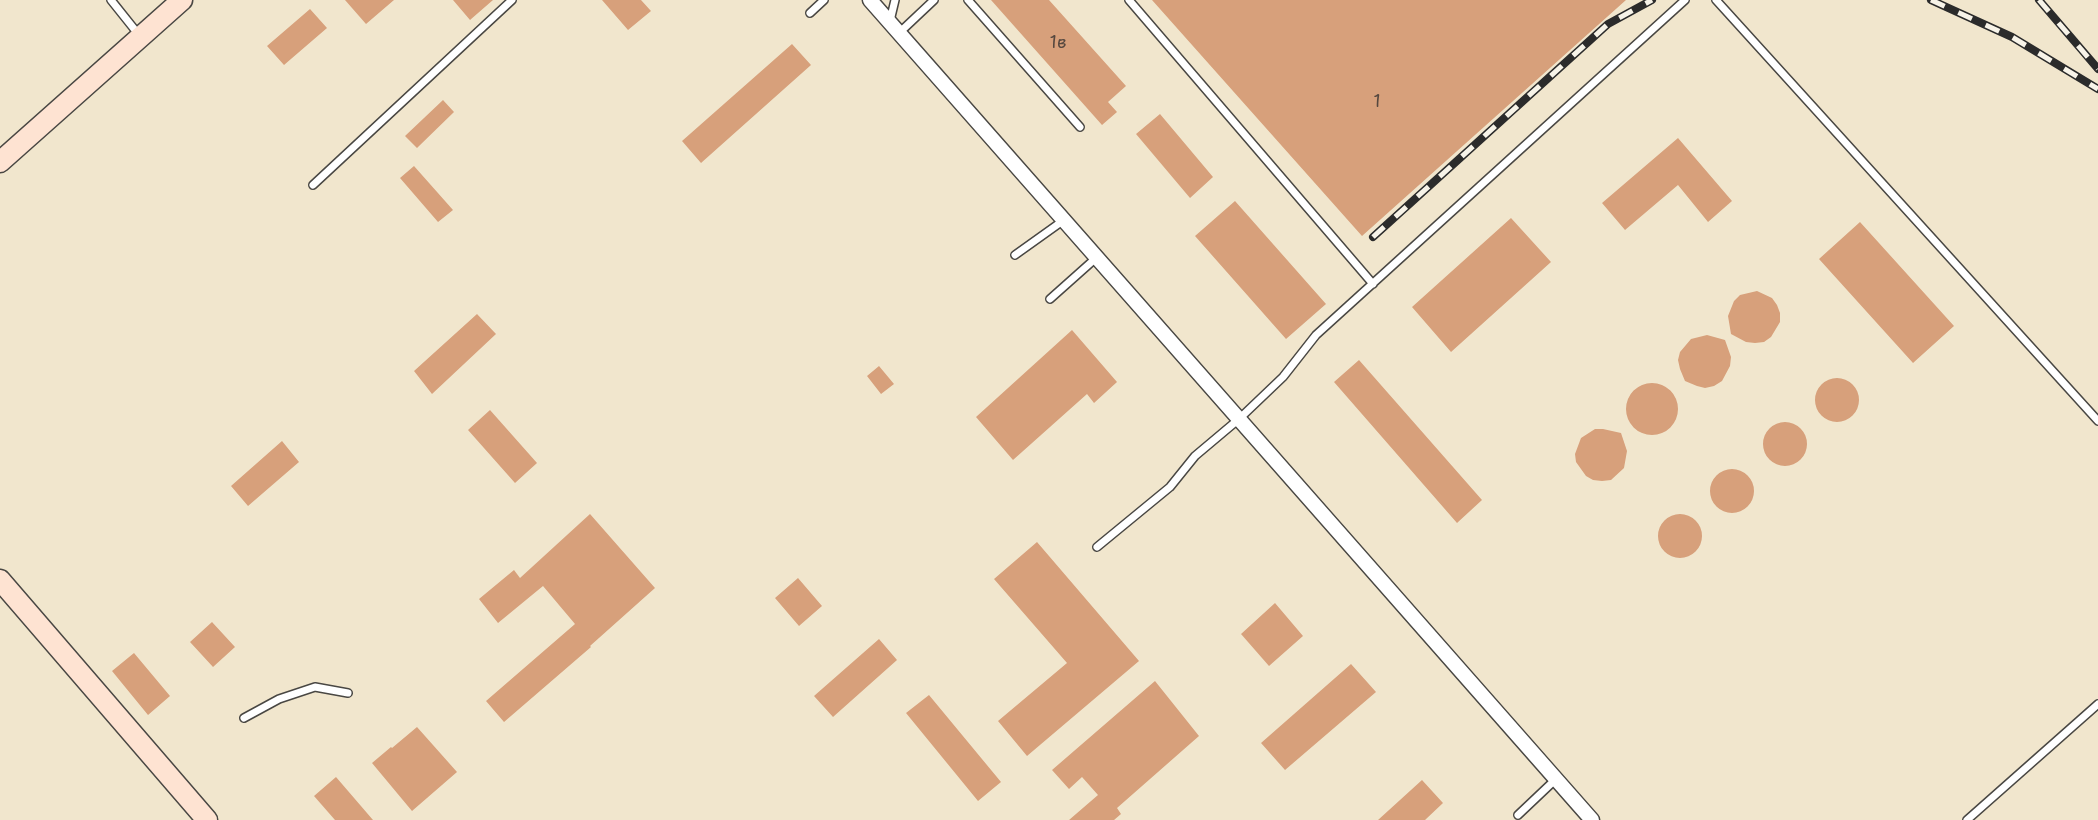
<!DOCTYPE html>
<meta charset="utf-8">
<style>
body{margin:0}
canvas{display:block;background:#f1e6cd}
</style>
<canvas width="2098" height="820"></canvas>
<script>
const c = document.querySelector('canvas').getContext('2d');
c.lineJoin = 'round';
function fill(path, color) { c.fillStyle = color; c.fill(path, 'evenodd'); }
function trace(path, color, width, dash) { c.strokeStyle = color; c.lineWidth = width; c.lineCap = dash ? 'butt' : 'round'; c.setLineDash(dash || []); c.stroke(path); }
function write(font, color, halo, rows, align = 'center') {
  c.font = font + ' "Shantell Sans",sans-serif'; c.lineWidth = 7; c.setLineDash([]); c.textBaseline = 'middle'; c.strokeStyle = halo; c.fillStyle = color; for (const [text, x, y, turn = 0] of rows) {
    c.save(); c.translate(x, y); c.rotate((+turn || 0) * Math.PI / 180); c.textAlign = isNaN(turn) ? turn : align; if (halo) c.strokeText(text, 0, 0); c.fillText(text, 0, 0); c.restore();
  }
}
fill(new Path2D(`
 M 345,0 L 394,0 L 366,24 Z
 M 453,0 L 493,0 L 470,20 Z
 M 602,0 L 641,0 L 651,11 L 628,30 Z
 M 991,0 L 1049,0 L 1126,86 L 1108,102 L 1117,112 L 1102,125 Z
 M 1152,0 L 1626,0 L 1362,236 Z
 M 310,9 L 327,28 L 284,65 L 267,46 Z
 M 792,44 L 811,65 L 701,163 L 682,141 Z
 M 443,100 L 454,112 L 417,148 L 405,136 Z
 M 1160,114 L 1213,177 L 1190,198 L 1136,134 Z
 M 1678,138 L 1732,201 L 1708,222 L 1678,185 L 1625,230 L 1602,203 Z
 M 414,166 L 453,210 L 438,222 L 400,178 Z
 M 1235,201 L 1326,304 L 1286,339 L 1195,236 Z
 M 1511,218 L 1551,262 L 1451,352 L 1412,307 Z
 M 1860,222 L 1954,326 L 1913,363 L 1819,259 Z
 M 1757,291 L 1772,298 L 1777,305 L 1780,313 L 1780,322 L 1771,337 L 1764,342 L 1755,343 L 1746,342 L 1731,334 L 1728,316 L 1734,301 L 1740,295 Z
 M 477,314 L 496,334 L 432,394 L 414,371 Z
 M 1072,330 L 1117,382 L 1094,403 L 1087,394 L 1013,460 L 976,417 Z
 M 1707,335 L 1725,340 L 1731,357 L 1730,366 L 1722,381 L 1714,386 L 1705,388 L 1697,386 L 1685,381 L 1680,369 L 1678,360 L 1680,352 L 1691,339 Z
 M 1359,360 L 1482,500 L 1457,523 L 1334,382 Z
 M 879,366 L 894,384 L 881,394 L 867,376 Z
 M1815 400a22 22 0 1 1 44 0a22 22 0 1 1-44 0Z
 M1626 409a26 26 0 1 1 52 0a26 26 0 1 1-52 0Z
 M 490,410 L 537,463 L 515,483 L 468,430 Z
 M1763 444a22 22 0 1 1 44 0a22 22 0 1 1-44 0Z
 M 1595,429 L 1603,429 L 1621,433 L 1627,451 L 1624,468 L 1611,480 L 1602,481 L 1593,480 L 1586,476 L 1576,462 L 1575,454 L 1581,438 Z
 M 282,441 L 299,462 L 248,506 L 231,486 Z
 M1710 491a22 22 0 1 1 44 0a22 22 0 1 1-44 0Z
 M1658 536a22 22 0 1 1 44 0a22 22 0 1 1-44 0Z
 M 590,514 L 655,588 L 590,646 L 591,647 L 504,722 L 486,701 L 575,624 L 543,586 L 498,623 L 479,599 L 514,570 L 520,578 Z
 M 1037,542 L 1139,661 L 1027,756 L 998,721 L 1067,663 L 994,579 Z
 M 798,578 L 822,606 L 799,626 L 775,598 Z
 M 1275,603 L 1303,636 L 1269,666 L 1241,634 Z
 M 212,622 L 235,647 L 213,667 L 190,642 Z
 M 879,639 L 897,660 L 833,717 L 814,696 Z
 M 134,653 L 170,696 L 148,715 L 112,671 Z
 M 1351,664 L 1376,692 L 1285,770 L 1261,743 Z
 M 1155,681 L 1199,736 L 1117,808 L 1121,814 L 1114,820 L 1069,820 L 1098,795 L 1082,777 L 1069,789 L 1052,770 Z
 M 929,695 L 1001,782 L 978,801 L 906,713 Z
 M 417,727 L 457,772 L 412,811 L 372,763 L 391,747 L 392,748 Z
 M 336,777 L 373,820 L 335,820 L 314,796 Z
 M 1422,780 L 1443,803 L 1425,820 L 1378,820 Z`), '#d7a07b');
const lane = new Path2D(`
 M 111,0 L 139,35
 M 968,0 L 1080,127
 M 1129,0 L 1373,284
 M 1716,0 L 2098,421
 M 810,13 L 824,0
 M 890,21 L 895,0
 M 899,33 L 934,0
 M 313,185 L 512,0
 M 1015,255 L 1064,220
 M 1050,299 L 1096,258
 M 1097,547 L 1170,487 L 1195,456 L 1239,419 L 1283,377 L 1316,335 L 1685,0
 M 244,718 L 279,699 L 315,687 L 348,693
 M 1518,815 L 1556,779
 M 1967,820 L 2098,704`);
const street = new Path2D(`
 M 870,0 L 1592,820`);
const secondary = new Path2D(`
 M 0,162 L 182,0
 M 0,580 L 207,820`);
trace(lane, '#494743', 10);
trace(street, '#494743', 17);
trace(secondary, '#494743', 23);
trace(lane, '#fff', 7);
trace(street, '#fff', 14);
trace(secondary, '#fee3d2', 20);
const rail = new Path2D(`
 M 1931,0 L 2012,37 L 2098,89
 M 2039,0 L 2098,69
 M 1373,237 L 1608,24 L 1652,0`);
trace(rail, '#2b2b2b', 8);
trace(rail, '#f7f3e8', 5, [15]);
write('18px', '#56483f', null, [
 ["1в",1058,43],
 ["1",1377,102]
]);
</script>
